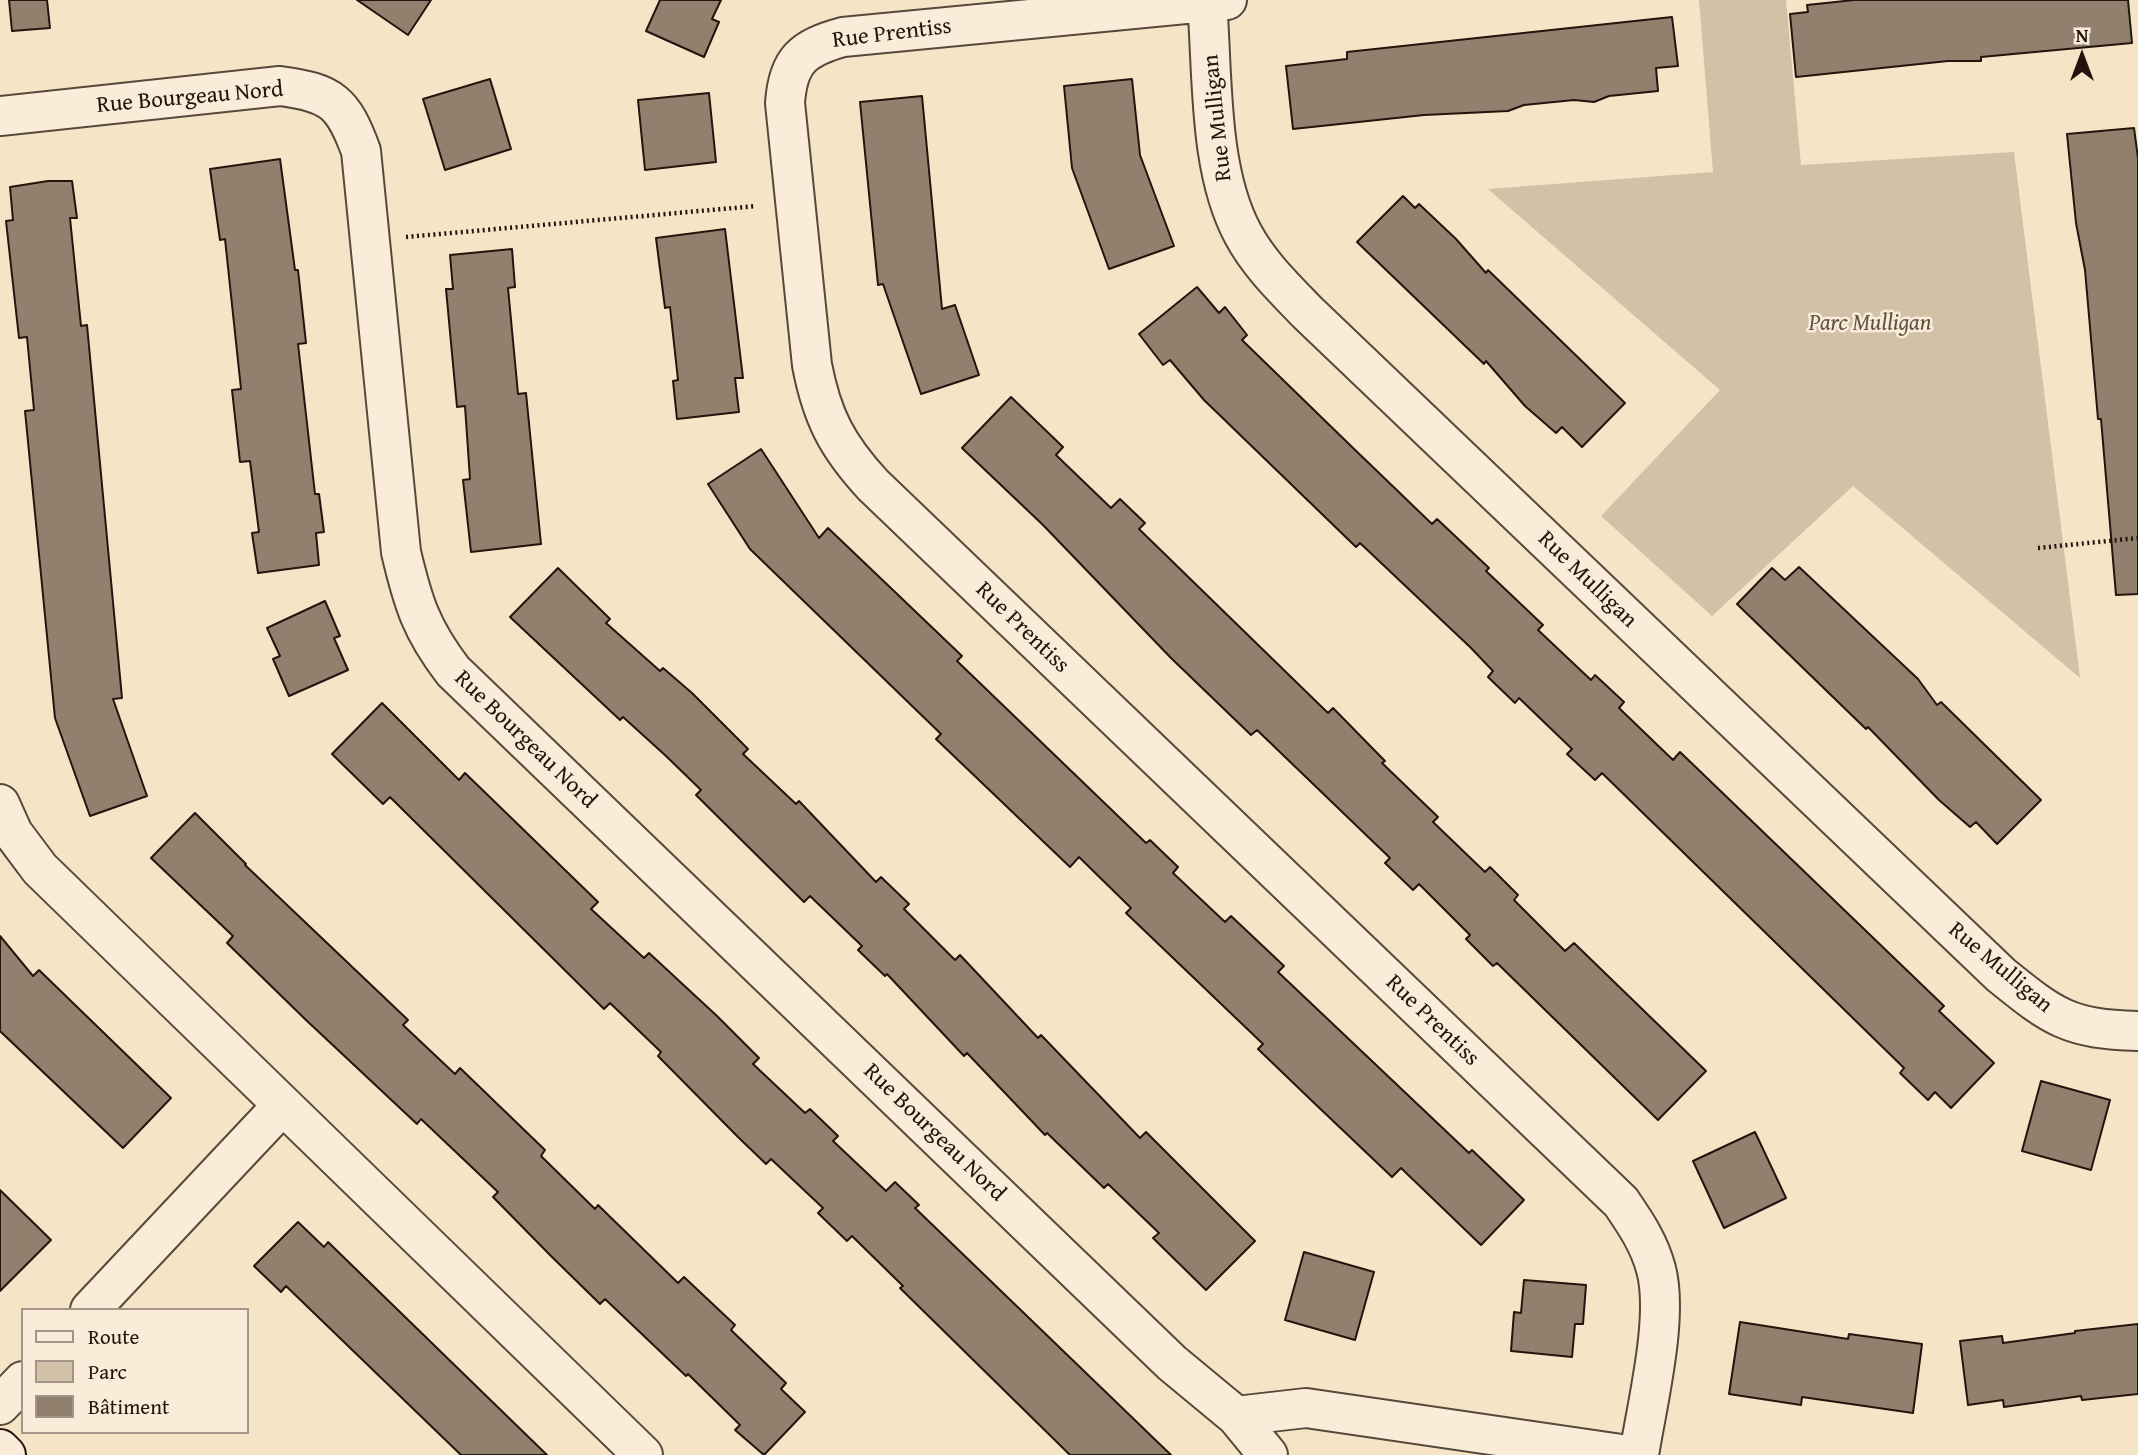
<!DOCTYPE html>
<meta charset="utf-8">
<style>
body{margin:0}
#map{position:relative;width:2138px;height:1455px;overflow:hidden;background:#f6e4c6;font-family:"Gentium Book Plus",serif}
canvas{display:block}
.legend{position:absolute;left:21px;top:1308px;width:228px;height:126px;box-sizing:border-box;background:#f9edda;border:2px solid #a39688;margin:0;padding:9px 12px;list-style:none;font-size:21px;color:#23140d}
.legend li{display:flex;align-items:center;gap:14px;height:35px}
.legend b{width:35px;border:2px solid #a39688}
.north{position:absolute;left:2047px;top:21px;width:70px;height:70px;-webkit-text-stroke:5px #f9edda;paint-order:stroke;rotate:0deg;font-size:19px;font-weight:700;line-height:28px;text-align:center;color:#23140d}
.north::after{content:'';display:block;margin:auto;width:24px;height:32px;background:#23140d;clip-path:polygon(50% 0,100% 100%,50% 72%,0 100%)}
</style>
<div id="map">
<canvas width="2138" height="1455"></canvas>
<ul class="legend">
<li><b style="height:9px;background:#f9edda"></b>Route</li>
<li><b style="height:19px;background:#d2c1a7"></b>Parc</li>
<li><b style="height:19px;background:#91806d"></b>Bâtiment</li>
</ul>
<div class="north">N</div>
</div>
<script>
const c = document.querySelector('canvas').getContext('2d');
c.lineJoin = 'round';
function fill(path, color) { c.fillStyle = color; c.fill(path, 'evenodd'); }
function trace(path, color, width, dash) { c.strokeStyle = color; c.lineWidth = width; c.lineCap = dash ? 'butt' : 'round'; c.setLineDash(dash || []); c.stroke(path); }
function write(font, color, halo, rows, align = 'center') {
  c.font = font + ' "Gentium Book Plus",serif'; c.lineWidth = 5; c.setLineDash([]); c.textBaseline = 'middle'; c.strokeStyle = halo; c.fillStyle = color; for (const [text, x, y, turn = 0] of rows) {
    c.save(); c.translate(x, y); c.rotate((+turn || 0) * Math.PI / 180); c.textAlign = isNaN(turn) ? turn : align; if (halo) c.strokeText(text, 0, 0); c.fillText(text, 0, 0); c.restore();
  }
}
fill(new Path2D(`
 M 1699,0 L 1786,0 L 1801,165 L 2014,152 L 2080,678 L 1853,486 L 1712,616 L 1601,516 L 1720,390 L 1488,189 L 1713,172 Z`), '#d2c1a7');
const building = new Path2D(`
 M 9,0 L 47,0 L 50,28 L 12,31 Z
 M 357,0 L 431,0 L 408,35 Z
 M 660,0 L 721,0 L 712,19 L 719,22 L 704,57 L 646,31 Z
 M 1854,0 L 2128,0 L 2132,43 L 1981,57 L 1981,61 L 1948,61 L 1796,77 L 1790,14 L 1808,12 L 1807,5 Z
 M 1672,17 L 1678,66 L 1656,68 L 1658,91 L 1609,96 L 1594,102 L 1574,100 L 1524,105 L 1508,111 L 1424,115 L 1293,129 L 1286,66 L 1347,59 L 1347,52 Z
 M 490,79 L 511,149 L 445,170 L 423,99 Z
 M 1132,79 L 1140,155 L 1174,246 L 1109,269 L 1072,168 L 1064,86 Z
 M 709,93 L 716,162 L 645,170 L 638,100 Z
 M 922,96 L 942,309 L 955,305 L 979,375 L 921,394 L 883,284 L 878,285 L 860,102 Z
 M 2134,128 L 2138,158 L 2138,594 L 2116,595 L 2101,419 L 2098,419 L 2085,270 L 2076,223 L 2067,134 Z
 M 280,159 L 295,270 L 298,270 L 306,343 L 298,344 L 315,494 L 319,494 L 324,532 L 316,533 L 319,565 L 258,573 L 252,533 L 259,532 L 250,461 L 240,462 L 232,390 L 241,389 L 225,239 L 220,240 L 210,169 Z
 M 48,181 L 72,181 L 77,218 L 70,218 L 81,326 L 87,325 L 122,698 L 113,699 L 147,796 L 90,816 L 55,718 L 25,411 L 34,410 L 27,337 L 19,338 L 6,221 L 13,220 L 10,187 Z
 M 1403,196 L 1415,208 L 1419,204 L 1456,239 L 1486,273 L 1488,270 L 1625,403 L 1582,447 L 1562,427 L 1556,433 L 1525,406 L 1486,361 L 1484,364 L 1357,242 Z
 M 725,229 L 743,378 L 735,378 L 739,412 L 677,419 L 673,381 L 678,380 L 670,307 L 665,308 L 656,238 Z
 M 512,249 L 515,287 L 508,288 L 515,362 L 518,394 L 526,393 L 541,544 L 471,552 L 463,480 L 470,479 L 465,406 L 457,407 L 446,289 L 453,289 L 450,255 Z
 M 1197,287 L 1219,313 L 1225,307 L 1247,335 L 1242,340 L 1351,446 L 1432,524 L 1437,519 L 1489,568 L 1486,571 L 1543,625 L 1538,630 L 1591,680 L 1595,675 L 1624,702 L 1619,708 L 1673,760 L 1680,752 L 1944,1006 L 1939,1011 L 1994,1063 L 1951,1108 L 1935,1092 L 1928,1100 L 1900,1073 L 1904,1068 L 1602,773 L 1595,780 L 1567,754 L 1572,749 L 1519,698 L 1515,703 L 1488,677 L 1493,671 L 1470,647 L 1360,543 L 1356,547 L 1204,400 L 1170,360 L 1163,365 L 1139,334 Z
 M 1011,397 L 1063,447 L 1056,455 L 1111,508 L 1120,499 L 1145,523 L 1139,529 L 1328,713 L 1333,708 L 1385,761 L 1382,763 L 1438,817 L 1433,822 L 1485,872 L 1490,867 L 1518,895 L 1514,900 L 1565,951 L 1574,943 L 1706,1071 L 1658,1120 L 1497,963 L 1493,966 L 1466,939 L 1470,935 L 1419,884 L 1413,890 L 1385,863 L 1390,858 L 1257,730 L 1251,735 L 1171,658 L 1043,525 L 962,448 Z
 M 761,449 L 819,538 L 828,528 L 962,656 L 957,661 L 1146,843 L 1150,840 L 1178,867 L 1173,873 L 1225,922 L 1231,916 L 1284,966 L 1278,972 L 1469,1153 L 1472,1150 L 1524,1200 L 1481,1245 L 1401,1168 L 1392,1177 L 1311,1100 L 1258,1049 L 1263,1044 L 1126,913 L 1131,908 L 1079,857 L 1070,867 L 936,739 L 941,734 L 750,549 L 708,484 Z
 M 1799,567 L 1918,679 L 1937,705 L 1941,702 L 2041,800 L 1997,844 L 1976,822 L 1970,827 L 1939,800 L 1868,727 L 1866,729 L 1737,604 L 1772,568 L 1785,580 Z
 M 558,568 L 610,619 L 606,623 L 660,671 L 663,668 L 692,693 L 748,749 L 743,754 L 796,804 L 799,801 L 876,882 L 881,877 L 909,904 L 904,909 L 955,960 L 960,955 L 1038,1038 L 1041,1035 L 1140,1138 L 1146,1132 L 1255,1241 L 1206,1290 L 1153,1238 L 1159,1233 L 1108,1184 L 1104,1188 L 1047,1133 L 1045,1135 L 967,1053 L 964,1056 L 887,974 L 885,976 L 858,950 L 862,946 L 810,896 L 804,902 L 696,795 L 701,790 L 666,756 L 623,717 L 620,720 L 510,617 Z
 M 325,601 L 340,636 L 334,638 L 348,670 L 289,696 L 273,659 L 280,656 L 267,628 Z
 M 382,703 L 459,780 L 465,773 L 598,902 L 591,909 L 644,958 L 649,953 L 717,1016 L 759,1058 L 753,1064 L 805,1113 L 810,1109 L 838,1136 L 833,1141 L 886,1191 L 895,1182 L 919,1205 L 915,1208 L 1171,1455 L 1070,1455 L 900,1288 L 903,1286 L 852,1236 L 847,1241 L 818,1213 L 823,1208 L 771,1159 L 766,1164 L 738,1137 L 658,1056 L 661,1052 L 610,1003 L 604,1009 L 390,797 L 383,804 L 332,754 Z
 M 195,813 L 246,864 L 245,865 L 408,1020 L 403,1025 L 455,1074 L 460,1068 L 545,1150 L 541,1156 L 595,1209 L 598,1205 L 678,1283 L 684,1277 L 735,1325 L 731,1330 L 786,1383 L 781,1389 L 805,1412 L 764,1455 L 735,1430 L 740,1425 L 688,1374 L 686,1376 L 605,1299 L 600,1304 L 550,1255 L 493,1197 L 498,1192 L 421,1119 L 417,1124 L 306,1020 L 227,943 L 233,936 L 151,858 Z
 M 0,936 L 33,976 L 39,970 L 171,1098 L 123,1148 L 0,1031 Z
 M 2041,1081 L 2110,1100 L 2091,1170 L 2022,1151 Z
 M 1755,1132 L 1786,1198 L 1724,1228 L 1693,1161 Z
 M 0,1190 L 51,1240 L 0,1291 Z
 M 298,1222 L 324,1247 L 328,1242 L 547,1455 L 461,1455 L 286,1286 L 281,1292 L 254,1266 Z
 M 1304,1252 L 1374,1272 L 1355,1340 L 1285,1320 Z
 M 1524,1280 L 1586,1285 L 1583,1324 L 1575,1324 L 1572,1357 L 1511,1351 L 1514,1312 L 1521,1313 Z
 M 1740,1322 L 1848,1339 L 1849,1334 L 1922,1344 L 1913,1413 L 1802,1397 L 1801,1405 L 1729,1394 Z
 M 2138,1324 L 2138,1394 L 2082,1400 L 2081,1396 L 2004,1407 L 2003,1400 L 1968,1405 L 1960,1341 L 2002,1336 L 2003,1343 L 2075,1333 L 2075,1331 Z`);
fill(building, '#91806d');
trace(building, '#23140d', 2);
const street = new Path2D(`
 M 1227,0 L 843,37 C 803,48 788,60 785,103 L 812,365 C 822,417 837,446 873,485 L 1621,1202 C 1636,1224 1649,1243 1656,1269 C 1669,1317 1647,1404 1639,1455
 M 1207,2 C 1213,75 1208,169 1243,234 C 1259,264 1284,288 1307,312 L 2001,975 C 2054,1018 2069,1029 2138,1031
 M 0,116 L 280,86 C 332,93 343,102 361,151 L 401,552 C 413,603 421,629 453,671 L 1172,1363 L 1236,1416 L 1268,1455
 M 0,804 L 13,833 L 40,869 L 643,1455
 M 90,1310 L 281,1107
 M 0,1405 L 23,1381
 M 1236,1416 L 1306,1408 L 1628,1455`);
const secondary = new Path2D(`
 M 0,1449 L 6,1455`);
trace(street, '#58483b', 42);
trace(secondary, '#23140d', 42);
trace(new Path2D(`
 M 406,237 L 756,206
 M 2038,548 L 2138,538`), '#23140d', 4.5, [2, 3.5]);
trace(street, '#f9edda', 38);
trace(secondary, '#f9edda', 38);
write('23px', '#23140d', '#f9edda', [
 ["Rue Prentiss",892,34,-7],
 ["Rue Bourgeau Nord",190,98,-5],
 ["Rue Mulligan",1218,118,-96],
 ["Rue Mulligan",1587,580,44],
 ["Rue Prentiss",1022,628,44],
 ["Rue Bourgeau Nord",525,740,44],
 ["Rue Mulligan",2000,968,40],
 ["Rue Prentiss",1432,1021,44],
 ["Rue Bourgeau Nord",934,1133,44]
]);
write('italic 23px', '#605143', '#f9edda', [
 ["Parc Mulligan",1870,324]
]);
</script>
